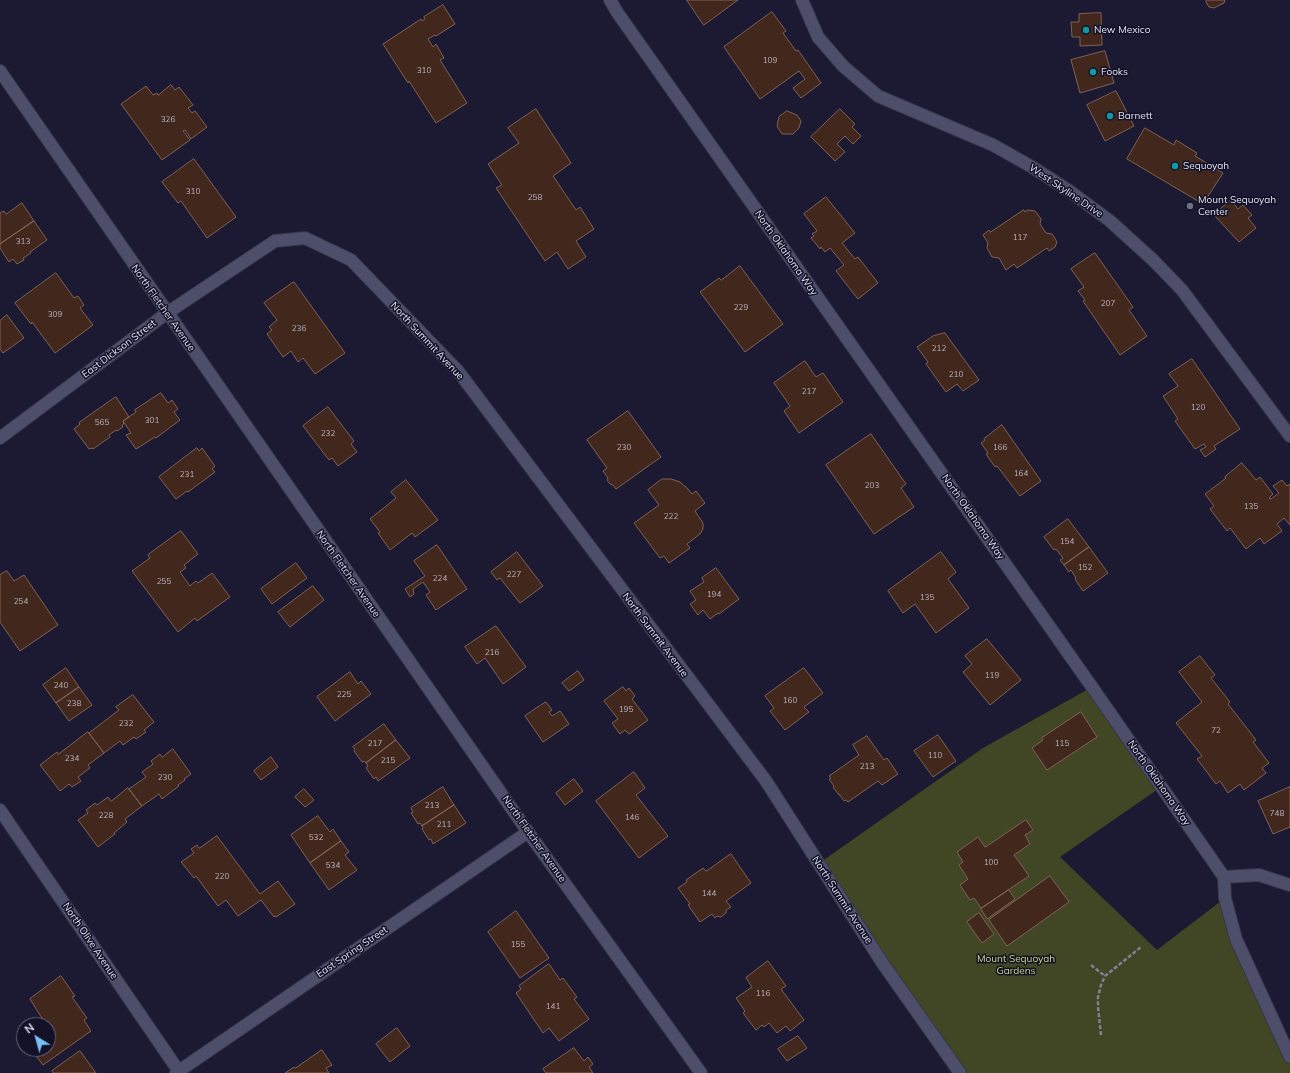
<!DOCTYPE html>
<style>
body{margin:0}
#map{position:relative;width:1290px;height:1073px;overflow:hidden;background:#1b1a32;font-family:Mulish,sans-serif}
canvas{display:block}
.north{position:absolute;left:16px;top:1017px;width:40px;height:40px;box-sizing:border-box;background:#121127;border:1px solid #656579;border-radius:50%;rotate:323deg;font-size:11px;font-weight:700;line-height:16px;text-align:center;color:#e1e2f3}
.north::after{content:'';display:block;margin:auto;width:14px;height:18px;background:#76c0f7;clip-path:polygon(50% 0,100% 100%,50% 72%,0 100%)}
</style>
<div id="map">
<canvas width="1290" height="1073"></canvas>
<div class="north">N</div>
</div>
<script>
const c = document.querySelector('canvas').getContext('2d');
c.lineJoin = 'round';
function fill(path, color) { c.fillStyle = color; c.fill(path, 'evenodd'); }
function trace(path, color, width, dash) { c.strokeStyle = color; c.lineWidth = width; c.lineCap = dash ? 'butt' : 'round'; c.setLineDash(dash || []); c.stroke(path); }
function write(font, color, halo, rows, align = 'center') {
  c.font = font + ' Mulish,sans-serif'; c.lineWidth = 3; c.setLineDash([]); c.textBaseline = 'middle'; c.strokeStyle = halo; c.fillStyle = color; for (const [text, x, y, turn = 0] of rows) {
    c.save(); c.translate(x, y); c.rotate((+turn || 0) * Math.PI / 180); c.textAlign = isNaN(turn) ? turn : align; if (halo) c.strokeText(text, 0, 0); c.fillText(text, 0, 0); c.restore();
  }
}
fill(new Path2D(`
 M 1092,687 L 1161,787 L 1060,857 L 1157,950 L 1225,898 L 1290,1057 L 1290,1073 L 960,1073 L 818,864 L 983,748 Z`), '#414625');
const building = new Path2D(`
 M 687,0 L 738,0 L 704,25 Z
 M 1207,0 L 1225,0 L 1224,3 L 1214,8 L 1209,7 L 1206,2 Z
 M 443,5 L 455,24 L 436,36 L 435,35 L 428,39 L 433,47 L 436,44 L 444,58 L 440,60 L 467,103 L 436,123 L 409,81 L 408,83 L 383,44 L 421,19 L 422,21 L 425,19 L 424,17 Z
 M 772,12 L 786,31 L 783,33 L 796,51 L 798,50 L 821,83 L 801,98 L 793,88 L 805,79 L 799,71 L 760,99 L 724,47 Z
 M 1101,13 L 1102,45 L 1080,46 L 1080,37 L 1072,37 L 1071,22 L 1079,22 L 1079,14 Z
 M 1105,51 L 1114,83 L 1080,93 L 1071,60 Z
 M 171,85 L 175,90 L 179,87 L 193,105 L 188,108 L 192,113 L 195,111 L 207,127 L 191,139 L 185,130 L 183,131 L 190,140 L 162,160 L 121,104 L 146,86 L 153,95 L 157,93 L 158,95 Z
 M 1116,91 L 1134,126 L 1105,141 L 1087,105 Z
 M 536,109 L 571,163 L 553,176 L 576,210 L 580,207 L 594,229 L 576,241 L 586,257 L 568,269 L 557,252 L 545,261 L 496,188 L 502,185 L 488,164 L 519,143 L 508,128 Z
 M 840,109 L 855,124 L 852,127 L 861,136 L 853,144 L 845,136 L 837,144 L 845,152 L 835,161 L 811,137 Z
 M 787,111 L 797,115 L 801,121 L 799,128 L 793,134 L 782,134 L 777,126 L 779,117 Z
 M 1145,128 L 1174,145 L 1176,140 L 1197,153 L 1195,156 L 1223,173 L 1203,204 L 1127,159 Z
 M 194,159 L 236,217 L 207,238 L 181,201 L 178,203 L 162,182 Z
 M 826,197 L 855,233 L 842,243 L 855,259 L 858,257 L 878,283 L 858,299 L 836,271 L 844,265 L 830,248 L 825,252 L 821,247 L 820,249 L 811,238 L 814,236 L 812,234 L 817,231 L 804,214 Z
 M 1231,200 L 1238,209 L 1243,205 L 1252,215 L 1248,218 L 1256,228 L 1239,242 L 1214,215 Z
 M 22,203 L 34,221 L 0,244 L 0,213 L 4,211 L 6,214 Z
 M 1024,210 L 1025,212 L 1028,210 L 1035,211 L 1041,219 L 1040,224 L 1046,233 L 1052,234 L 1057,242 L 1055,247 L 1049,251 L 1047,248 L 1017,268 L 1014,264 L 1006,270 L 999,258 L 992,257 L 987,248 L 988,243 L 983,235 L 989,230 L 990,232 Z
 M 34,221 L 47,240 L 30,252 L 31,253 L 23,258 L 24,260 L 17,264 L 13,259 L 9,262 L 0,248 L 0,244 Z
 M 1095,253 L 1133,307 L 1129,310 L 1147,336 L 1120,355 L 1083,301 L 1085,300 L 1078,291 L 1084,287 L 1071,269 Z
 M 740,266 L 783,324 L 745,352 L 700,292 L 719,278 L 721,280 Z
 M 56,273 L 74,298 L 78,296 L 84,305 L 80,308 L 93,325 L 55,353 L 32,322 L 31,324 L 15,303 Z
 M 294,282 L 345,353 L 315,374 L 303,358 L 298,362 L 291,351 L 283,357 L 267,334 L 272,330 L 269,327 L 277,320 L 264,303 Z
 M 7,315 L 24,338 L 3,353 L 0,349 L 0,321 Z
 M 945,333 L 979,380 L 963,391 L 957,384 L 946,392 L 926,364 L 928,362 L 917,347 L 933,336 Z
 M 1192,359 L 1240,429 L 1214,446 L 1216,449 L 1205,457 L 1200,450 L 1206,447 L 1204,444 L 1195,449 L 1175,421 L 1178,419 L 1163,396 L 1178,386 L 1169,374 Z
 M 805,361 L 816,377 L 823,373 L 843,402 L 799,433 L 784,411 L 790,406 L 774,383 Z
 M 161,393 L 168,403 L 172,400 L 178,409 L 174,412 L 180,420 L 156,438 L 155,437 L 136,449 L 126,435 L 131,433 L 123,421 L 136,412 L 135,410 Z
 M 116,397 L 129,417 L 123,421 L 124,423 L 122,426 L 123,427 L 117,431 L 116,430 L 109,435 L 110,437 L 93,449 L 92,448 L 89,449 L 74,429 L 80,424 L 79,423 Z
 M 328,407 L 354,441 L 351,444 L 357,452 L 338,466 L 332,458 L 329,460 L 303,426 Z
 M 628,411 L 661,457 L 616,489 L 613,485 L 610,484 L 607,480 L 608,478 L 603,471 L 607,468 L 587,440 Z
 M 1002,425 L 1041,481 L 1020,496 L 997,466 L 995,467 L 986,454 L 988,453 L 981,443 L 985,440 L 984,439 Z
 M 871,434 L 906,484 L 901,488 L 914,507 L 874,534 L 826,465 Z
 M 197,448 L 199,451 L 202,448 L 215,466 L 212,469 L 215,472 L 188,492 L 187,491 L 176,499 L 159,477 Z
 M 1242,463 L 1256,480 L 1260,477 L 1273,494 L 1269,498 L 1271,499 L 1279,493 L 1273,486 L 1282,480 L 1287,486 L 1290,484 L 1290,525 L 1284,518 L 1277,524 L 1282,531 L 1264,544 L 1260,538 L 1246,549 L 1230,528 L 1227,531 L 1210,509 L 1214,506 L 1205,494 L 1226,478 L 1225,477 Z
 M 662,479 L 671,479 L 680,482 L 687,488 L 692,494 L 696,491 L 705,503 L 695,511 L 703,523 L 703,529 L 700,534 L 687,544 L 690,548 L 669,563 L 664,556 L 660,558 L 634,523 L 659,505 L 648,490 Z
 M 406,480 L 438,520 L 415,537 L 412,533 L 390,550 L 378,533 L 380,532 L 370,519 L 396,498 L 391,492 Z
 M 1068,519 L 1089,547 L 1064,565 L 1060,560 L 1063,558 L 1056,549 L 1054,550 L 1044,537 Z
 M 181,531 L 198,554 L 184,565 L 186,568 L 180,572 L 190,586 L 196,581 L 198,583 L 212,573 L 230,597 L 197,621 L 195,618 L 178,632 L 132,571 L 150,558 L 148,555 Z
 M 437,545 L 467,589 L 436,610 L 426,595 L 430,592 L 423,582 L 413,589 L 414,594 L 410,597 L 405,589 L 425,576 L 414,561 Z
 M 1089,547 L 1108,573 L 1083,591 L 1075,579 L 1076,578 L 1071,570 L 1069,572 L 1064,565 Z
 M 517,552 L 543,586 L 520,603 L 500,578 L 497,580 L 491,572 Z
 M 941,552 L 956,572 L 948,579 L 969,608 L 936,633 L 915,604 L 903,613 L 888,591 Z
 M 296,563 L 307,578 L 272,604 L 261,589 Z
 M 716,568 L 739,599 L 719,614 L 718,613 L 710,619 L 703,610 L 698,615 L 690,604 L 696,600 L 690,591 L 704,582 L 702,578 Z
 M 7,571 L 14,581 L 24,575 L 58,625 L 20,651 L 0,622 L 0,575 Z
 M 313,586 L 324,600 L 290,627 L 278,612 Z
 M 496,626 L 526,667 L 503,684 L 485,658 L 477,664 L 465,647 Z
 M 987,639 L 1021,680 L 990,705 L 963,672 L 972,664 L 965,656 Z
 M 1200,656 L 1215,675 L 1211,678 L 1230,702 L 1228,704 L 1256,740 L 1253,742 L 1269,763 L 1262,768 L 1266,773 L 1244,790 L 1240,784 L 1228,793 L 1220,781 L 1216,784 L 1197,759 L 1202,756 L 1176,723 L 1202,702 L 1179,672 Z
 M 66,668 L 79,687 L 56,703 L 43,685 Z
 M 804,668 L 823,693 L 804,707 L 809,712 L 785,730 L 770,711 L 774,708 L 765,696 Z
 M 578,671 L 584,680 L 569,691 L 562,683 Z
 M 350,672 L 358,684 L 361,681 L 371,694 L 335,721 L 317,697 Z
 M 79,687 L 92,705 L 69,721 L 56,703 Z
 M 623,687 L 626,691 L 629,688 L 635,696 L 632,699 L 648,720 L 629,734 L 625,730 L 620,734 L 612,723 L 618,719 L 604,701 Z
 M 133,695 L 154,722 L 144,730 L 146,732 L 136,739 L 134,737 L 123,745 L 120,741 L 104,753 L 89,733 L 119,710 L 116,707 Z
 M 546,702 L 552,710 L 549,712 L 552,716 L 560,711 L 569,724 L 543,742 L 525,716 Z
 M 1081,712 L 1097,737 L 1047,770 L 1032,748 L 1043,740 L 1042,738 Z
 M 384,724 L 396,740 L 366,763 L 364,761 L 362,762 L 354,751 L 355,749 L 353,747 Z
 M 88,732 L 104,753 L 88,765 L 90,768 L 78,777 L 81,781 L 72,787 L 69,784 L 60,791 L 40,765 L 57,752 L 58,754 Z
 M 938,735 L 956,761 L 933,777 L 914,751 Z
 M 867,736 L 884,760 L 887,758 L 898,774 L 882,785 L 878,781 L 848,802 L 846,800 L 844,801 L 840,795 L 839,795 L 833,787 L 834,786 L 829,779 L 831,778 L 829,776 L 859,755 L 853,745 Z
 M 396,740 L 410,758 L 378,781 L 376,777 L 374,779 L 366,768 L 368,766 L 366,763 Z
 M 173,749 L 191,774 L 184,779 L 185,780 L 178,785 L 179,786 L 162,799 L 159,794 L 142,806 L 129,789 L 146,777 L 142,772 L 153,764 L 151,761 L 160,754 L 162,757 Z
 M 271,757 L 278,767 L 261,780 L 254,771 Z
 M 634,772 L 645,788 L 636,795 L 668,836 L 639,858 L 596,801 Z
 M 574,779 L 583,791 L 565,805 L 556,793 Z
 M 443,787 L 454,805 L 422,826 L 420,823 L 418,824 L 411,813 L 413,812 L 411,808 Z
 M 1290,787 L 1290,827 L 1273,834 L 1258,801 Z
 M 128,788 L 142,806 L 125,819 L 127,822 L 114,833 L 115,834 L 98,847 L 78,820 L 88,813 L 86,810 L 95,803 L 97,805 L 108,797 L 111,801 Z
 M 304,789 L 314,800 L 305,807 L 295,797 Z
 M 454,805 L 466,823 L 433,844 L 431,839 L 429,840 L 422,829 L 423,828 L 422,826 Z
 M 318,816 L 330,832 L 333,829 L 341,841 L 310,863 L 291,835 Z
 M 1026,820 L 1033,830 L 1025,835 L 1030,844 L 1014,855 L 1029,876 L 981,908 L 974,898 L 970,900 L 960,885 L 968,879 L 959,865 L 963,862 L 957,852 L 978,837 L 985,847 Z
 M 217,836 L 260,894 L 278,881 L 295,904 L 276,917 L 275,916 L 274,917 L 261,900 L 238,916 L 226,900 L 218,906 L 196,876 L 194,878 L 181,862 L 194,853 L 191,849 L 197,845 L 199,848 Z
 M 341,841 L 349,852 L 345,855 L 357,870 L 329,890 L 310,863 Z
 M 731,854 L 751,883 L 726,901 L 731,907 L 726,910 L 726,913 L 721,917 L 717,916 L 715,918 L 712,914 L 700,922 L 688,905 L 690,904 L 678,888 L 687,882 L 686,880 L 703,868 L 706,871 Z
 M 1050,876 L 1069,902 L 1007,946 L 989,920 Z
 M 1009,890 L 1015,899 L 987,919 L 981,909 Z
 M 516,911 L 549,958 L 520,978 L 488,932 Z
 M 979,913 L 994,934 L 982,943 L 967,922 Z
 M 768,961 L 786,986 L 781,989 L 804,1020 L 790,1031 L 786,1026 L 777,1033 L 769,1023 L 764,1027 L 762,1025 L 756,1030 L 743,1013 L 745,1011 L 736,998 L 752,987 L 746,978 Z
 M 549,964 L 560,980 L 563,978 L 577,997 L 574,999 L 589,1019 L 559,1041 L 549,1028 L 543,1033 L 516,993 L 521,989 L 519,986 Z
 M 61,976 L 75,996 L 72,997 L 87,1018 L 84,1020 L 91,1031 L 43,1065 L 31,1049 L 48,1049 L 48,1025 L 43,1025 L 45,1023 L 30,999 Z
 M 397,1028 L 410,1046 L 390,1062 L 376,1044 Z
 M 798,1036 L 807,1048 L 787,1061 L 778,1049 Z
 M 574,1048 L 584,1061 L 588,1057 L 593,1064 L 589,1067 L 593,1073 L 546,1073 L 543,1069 Z
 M 322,1050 L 332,1065 L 326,1068 L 329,1073 L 285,1073 L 294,1067 L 295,1068 Z
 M 80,1051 L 96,1073 L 53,1073 L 52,1071 Z`);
fill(building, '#42271d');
trace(building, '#806155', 1);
const minor = new Path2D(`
 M 610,0 L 617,12 L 1092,687 L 1224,877 L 1225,898 L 1236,939 L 1290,1057
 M 802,0 L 818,37 L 843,66 L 878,96 L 993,145 L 1032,167 L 1071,192 L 1110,221 L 1153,260 L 1182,290 L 1290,436
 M 0,71 L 528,832 L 701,1073
 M 0,438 L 167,313 L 275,241 L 305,238 L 351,260 L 458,371 L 766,781 L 883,964 L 960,1073
 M 0,810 L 180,1073
 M 1224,877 L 1259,875 L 1290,885
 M 176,1073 L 528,832`);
trace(minor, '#363649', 14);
trace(new Path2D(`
 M 1091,965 L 1105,976
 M 1101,1035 L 1098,1007 L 1098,997 L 1101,985 L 1105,976 L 1141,947`), '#818195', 2.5, [4, 2]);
trace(minor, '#4d4e69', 12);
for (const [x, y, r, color] of [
 [1086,30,4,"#0f9aa8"],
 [1093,72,4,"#0f9aa8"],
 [1110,116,4,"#0f9aa8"],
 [1175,166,4,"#0f9aa8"],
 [1190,206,4,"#6b7280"]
]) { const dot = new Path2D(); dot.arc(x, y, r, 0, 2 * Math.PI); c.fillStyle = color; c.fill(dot); trace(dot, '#121127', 1.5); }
write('8px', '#b9b3be', null, [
 ["109",770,61],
 ["310",424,71],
 ["326",168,120],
 ["310",193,192],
 ["258",535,198],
 ["117",1020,238],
 ["313",23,242],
 ["207",1108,304],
 ["229",741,308],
 ["309",55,315],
 ["236",299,329],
 ["212",939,349],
 ["210",956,375],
 ["217",809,392],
 ["120",1198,408],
 ["301",152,421],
 ["565",102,423],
 ["232",328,434],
 ["230",624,448],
 ["166",1000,448],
 ["164",1021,474],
 ["231",187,475],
 ["203",872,486],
 ["135",1251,507],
 ["222",671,517],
 ["154",1067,542],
 ["152",1085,568],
 ["227",514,575],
 ["224",440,579],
 ["255",164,582],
 ["194",714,595],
 ["135",927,598],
 ["254",21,602],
 ["216",492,653],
 ["119",992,676],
 ["240",61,686],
 ["225",344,695],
 ["160",790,701],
 ["238",74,704],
 ["195",626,710],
 ["232",126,724],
 ["72",1216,731],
 ["217",375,744],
 ["115",1062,744],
 ["110",935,756],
 ["234",72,759],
 ["215",388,761],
 ["213",867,767],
 ["230",165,778],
 ["213",432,806],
 ["748",1277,814],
 ["228",106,816],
 ["146",632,818],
 ["211",444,825],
 ["532",316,838],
 ["100",991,863],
 ["534",333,866],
 ["220",222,877],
 ["144",709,894],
 ["155",518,945],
 ["116",763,994],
 ["141",553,1007]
]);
write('10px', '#e1e2f3', '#121127', [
 ["New Mexico",1094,30],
 ["Fooks",1101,72],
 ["Barnett",1118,116],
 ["Sequoyah",1183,166],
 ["Mount Sequoyah",1198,200],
 ["Center",1198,212]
], 'left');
write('10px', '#e1e2f3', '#121127', [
 ["West Skyline Drive",1066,191,34],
 ["North Oklahoma Way",786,253,55],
 ["North Fletcher Avenue",163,308,55],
 ["North Summit Avenue",427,341,47],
 ["East Dickson Street",119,349,-37],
 ["North Oklahoma Way",973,517,55],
 ["North Fletcher Avenue",348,574,55],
 ["North Summit Avenue",655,635,53],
 ["North Oklahoma Way",1159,783,55],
 ["North Fletcher Avenue",534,839,55],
 ["North Summit Avenue",842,900,57],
 ["North Olive Avenue",90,941,56],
 ["East Spring Street",352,952,-34]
]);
write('10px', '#cddb85', '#121127', [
 ["Mount Sequoyah",1016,959],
 ["Gardens",1016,971]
]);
</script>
